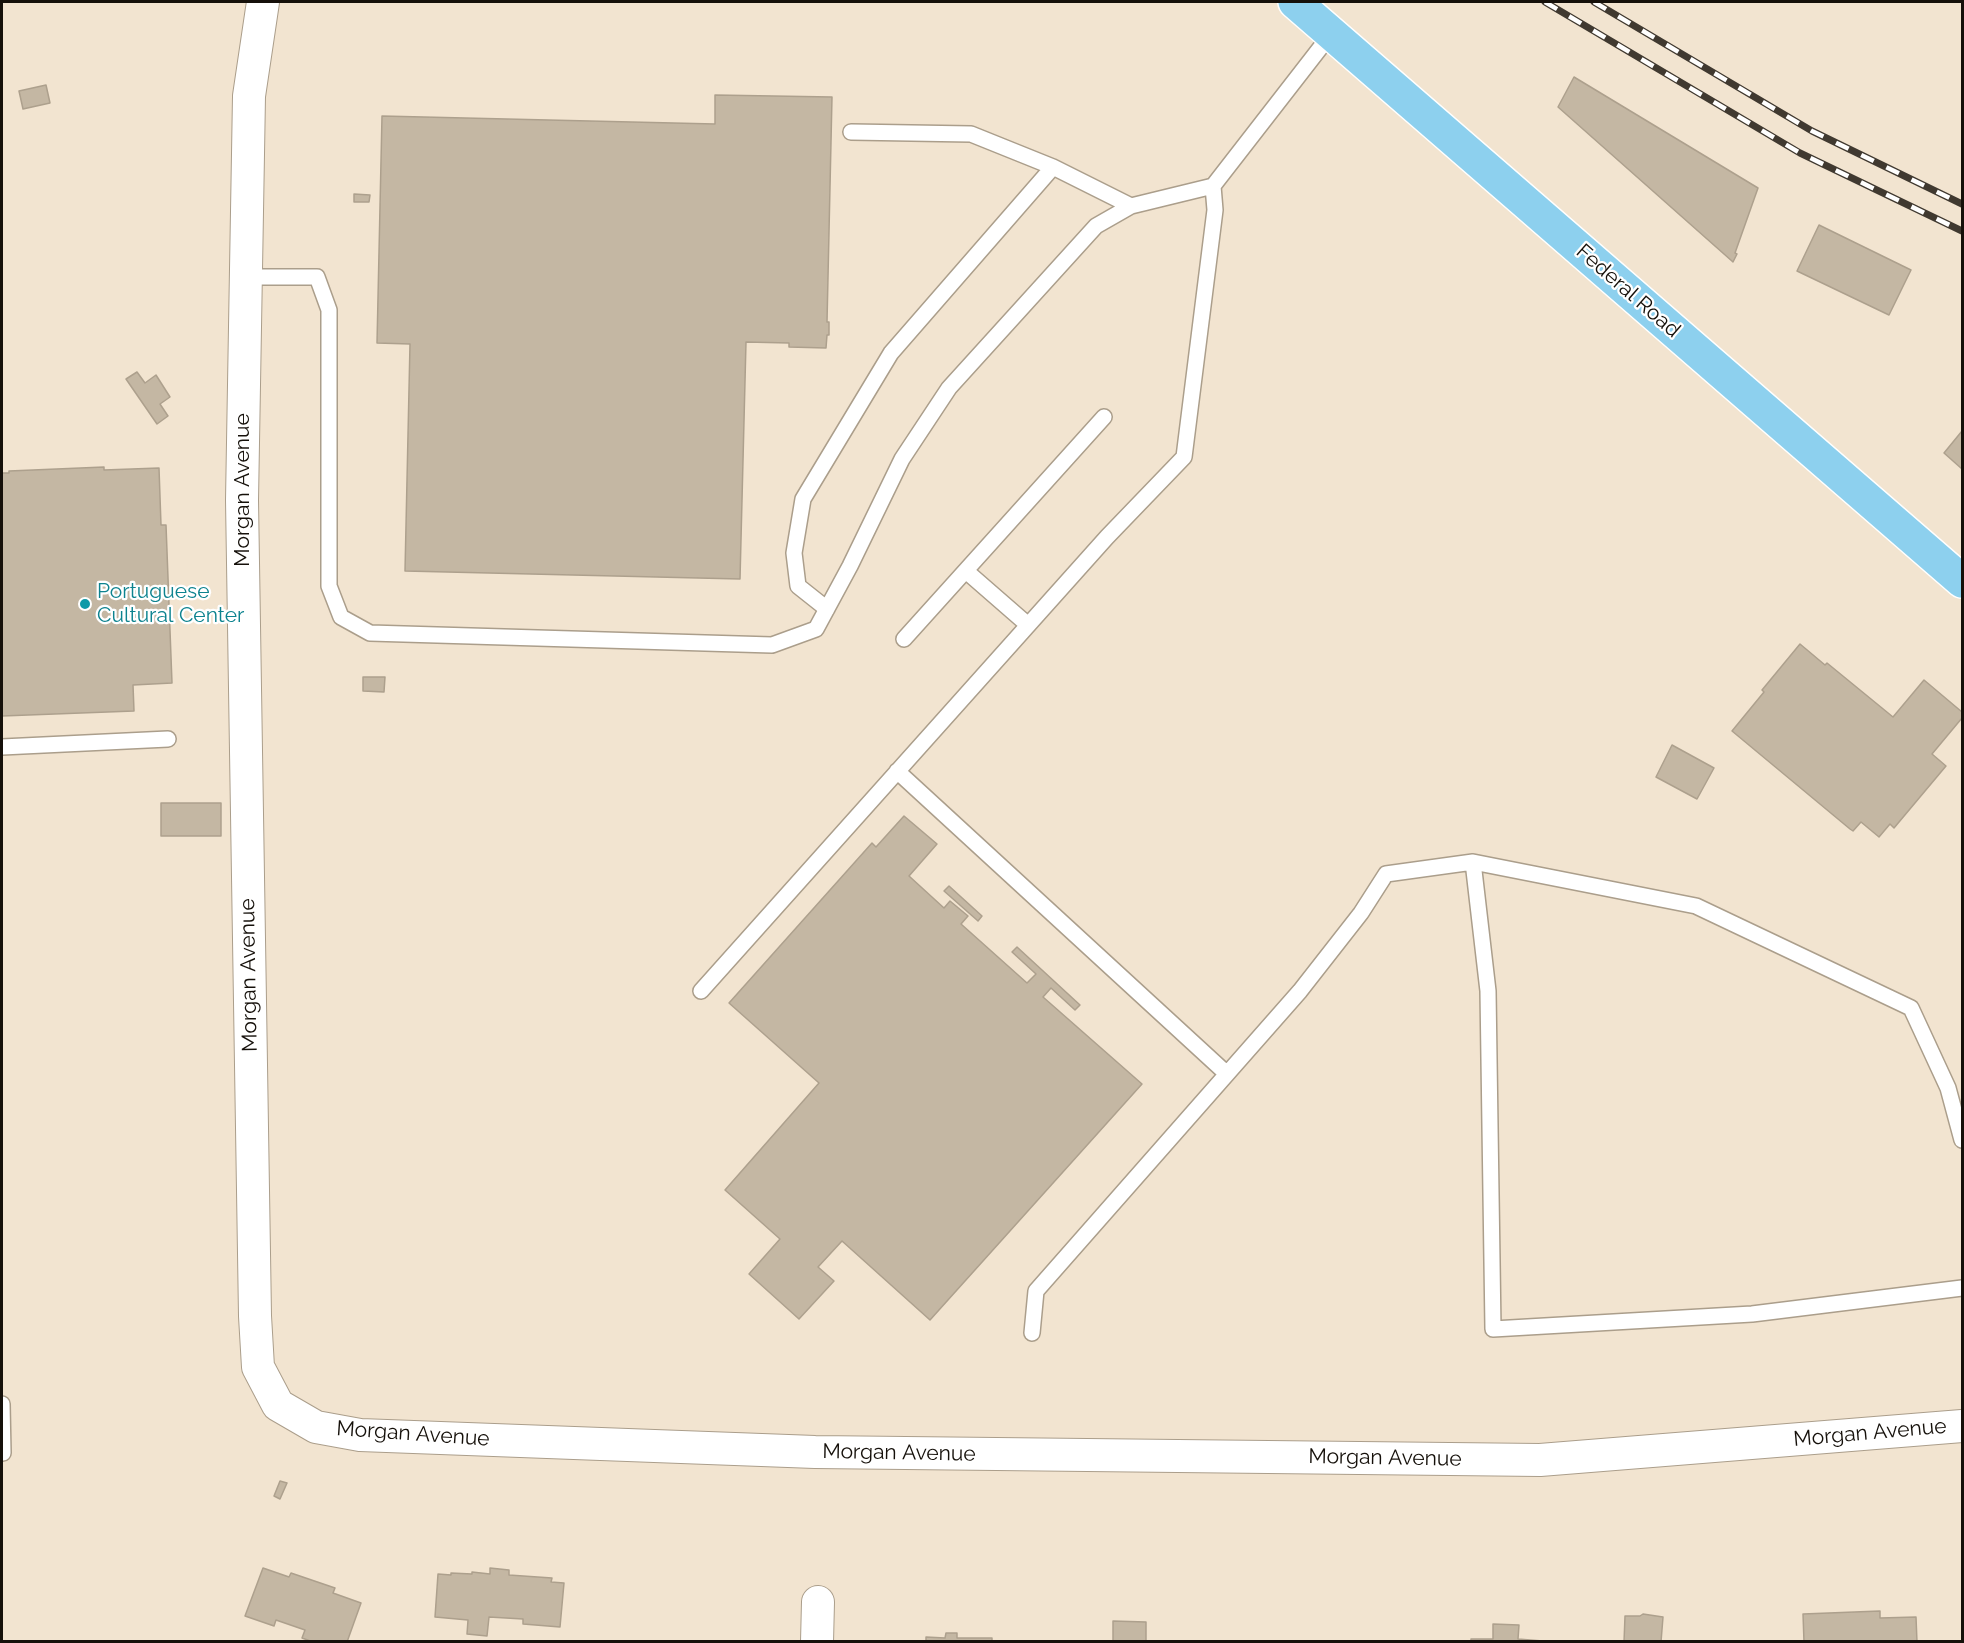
<!DOCTYPE html>
<style>
body{margin:0}
#map{position:relative;width:1964px;height:1643px;overflow:hidden;background:#f2e4d0;font-family:Raleway,sans-serif}
canvas{display:block}
.frame{position:absolute;inset:0;border:3px solid #15100a;pointer-events:none}
</style>
<div id="map">
<canvas width="1964" height="1643"></canvas>
<div class="frame"></div>
</div>
<script>
const c = document.querySelector('canvas').getContext('2d');
c.lineJoin = 'round';
function fill(path, color) { c.fillStyle = color; c.fill(path, 'evenodd'); }
function trace(path, color, width, dash) { c.strokeStyle = color; c.lineWidth = width; c.lineCap = dash ? 'butt' : 'round'; c.setLineDash(dash || []); c.stroke(path); }
function write(font, color, halo, rows, align = 'center') {
  c.font = font + ' Raleway,sans-serif'; c.lineWidth = 4.5; c.setLineDash([]); c.textBaseline = 'middle'; c.strokeStyle = halo; c.fillStyle = color; for (const [text, x, y, turn = 0] of rows) {
    c.save(); c.translate(x, y); c.rotate((+turn || 0) * Math.PI / 180); c.textAlign = isNaN(turn) ? turn : align; if (halo) c.strokeText(text, 0, 0); c.fillText(text, 0, 0); c.restore();
  }
}
const building = new Path2D(`
 M 1574,77 L 1758,188 L 1735,253 L 1737,254 L 1733,262 L 1558,107 Z
 M 46,85 L 50,103 L 23,109 L 19,91 Z
 M 715,95 L 832,97 L 827,322 L 829,322 L 829,335 L 827,335 L 826,348 L 789,347 L 789,343 L 746,342 L 740,579 L 405,571 L 410,344 L 377,343 L 382,116 L 715,124 Z
 M 354,194 L 370,195 L 369,202 L 354,202 Z
 M 1819,225 L 1911,270 L 1889,315 L 1797,271 Z
 M 137,372 L 145,383 L 156,375 L 170,397 L 160,404 L 168,416 L 157,424 L 126,379 Z
 M 1962,431 L 1962,469 L 1944,453 Z
 M 104,467 L 104,470 L 159,468 L 161,525 L 166,525 L 172,683 L 133,685 L 134,711 L 2,716 L 2,473 L 9,473 L 9,471 Z
 M 1800,644 L 1825,665 L 1827,663 L 1893,717 L 1924,680 L 1962,712 L 1962,718 L 1932,754 L 1946,766 L 1894,828 L 1890,824 L 1879,837 L 1861,822 L 1853,831 L 1850,829 L 1732,731 L 1764,692 L 1762,690 Z
 M 363,677 L 385,677 L 384,692 L 363,691 Z
 M 1672,745 L 1714,768 L 1697,799 L 1656,777 Z
 M 161,803 L 221,803 L 221,836 L 161,836 Z
 M 904,816 L 937,844 L 909,876 L 944,908 L 950,901 L 968,916 L 961,924 L 1027,983 L 1036,974 L 1012,952 L 1017,947 L 1080,1005 L 1075,1010 L 1051,988 L 1043,997 L 1142,1084 L 930,1320 L 842,1241 L 818,1267 L 834,1281 L 799,1319 L 749,1274 L 780,1239 L 725,1190 L 819,1083 L 729,1003 L 872,843 L 876,847 Z
 M 949,886 L 982,916 L 978,921 L 944,891 Z
 M 280,1481 L 287,1483 L 280,1499 L 274,1496 Z
 M 263,1568 L 289,1577 L 291,1573 L 335,1588 L 333,1593 L 361,1603 L 347,1642 L 313,1642 L 302,1638 L 305,1630 L 276,1620 L 274,1626 L 245,1616 Z
 M 490,1568 L 509,1570 L 509,1575 L 552,1578 L 551,1582 L 564,1583 L 560,1627 L 523,1624 L 523,1619 L 489,1617 L 487,1636 L 467,1634 L 468,1620 L 435,1617 L 438,1574 L 451,1575 L 451,1573 L 472,1574 L 472,1572 L 490,1574 Z
 M 1880,1611 L 1880,1618 L 1916,1617 L 1917,1642 L 1804,1642 L 1803,1614 Z
 M 1643,1614 L 1663,1617 L 1661,1642 L 1624,1642 L 1625,1616 L 1640,1616 Z
 M 1113,1621 L 1146,1622 L 1146,1642 L 1113,1642 Z
 M 1493,1624 L 1519,1625 L 1518,1639 L 1555,1642 L 1471,1642 L 1471,1639 L 1493,1639 Z
 M 946,1633 L 957,1633 L 957,1638 L 992,1638 L 992,1642 L 926,1642 L 926,1637 L 945,1638 Z`);
fill(building, '#c4b7a3');
trace(building, '#ada08d', 1.5);
const service = new Path2D(`
 M 851,132 L 971,134 L 1053,167 L 1131,206
 M 246,277 L 317,277 L 329,310 L 329,586 L 341,617 L 370,633 L 772,645 L 816,629 L 850,566 L 902,459 L 949,388 L 1096,226 L 1131,206 L 1213,186
 M 966,571 L 1028,625
 M 827,609 L 798,586 L 794,553 L 803,499 L 891,353 L 1053,167
 M 904,639 L 1104,417
 M 2,747 L 168,739
 M 897,771 L 1227,1074
 M 1473,862 L 1488,991 L 1493,1329 L 1752,1314 L 1962,1288
 M 701,991 L 1107,537 L 1184,457 L 1215,210 L 1213,186 L 1331,34
 M 1032,1333 L 1036,1291 L 1300,991 L 1361,913 L 1386,874 L 1473,862 L 1696,906 L 1911,1008 L 1948,1088 L 1962,1140
 M 2,1404 L 3,1453 L 2,1453`);
const minor = new Path2D(`
 M 263,2 L 249,96 L 242,500 L 255,1316 L 258,1367 L 278,1405 L 316,1427 L 360,1435 L 815,1452 L 1540,1460 L 1962,1426
 M 817,1642 L 818,1602`);
const primary = new Path2D(`
 M 1295,2 L 1962,581`);
trace(service, '#ab9e8b', 18);
trace(minor, '#ab9e8b', 34);
trace(primary, '#fff', 36);
trace(service, '#fff', 15);
trace(minor, '#fff', 32);
trace(primary, '#8dd0ee', 33);
const rail = new Path2D(`
 M 1545,2 L 1800,153 L 1962,231
 M 1594,2 L 1812,131 L 1962,204`);
trace(rail, '#403930', 7);
trace(rail, '#fff', 4.5, [14]);
for (const [x, y, r, color] of [
 [85,604,6,"#0f9aa8"]
]) { const dot = new Path2D(); dot.arc(x, y, r, 0, 2 * Math.PI); c.fillStyle = color; c.fill(dot); trace(dot, '#fff', 2); }
write('21px', '#15100a', '#fff', [
 ["Federal Road",1628,291,41],
 ["Morgan Avenue",243,490,-90],
 ["Morgan Avenue",249,975,-91],
 ["Morgan Avenue",1870,1433,-5],
 ["Morgan Avenue",413,1434,4],
 ["Morgan Avenue",899,1453,1],
 ["Morgan Avenue",1385,1458,1]
]);
write('21px', '#0d838f', '#fff', [
 ["Portuguese",97,592],
 ["Cultural Center",97,616]
], 'left');
</script>
